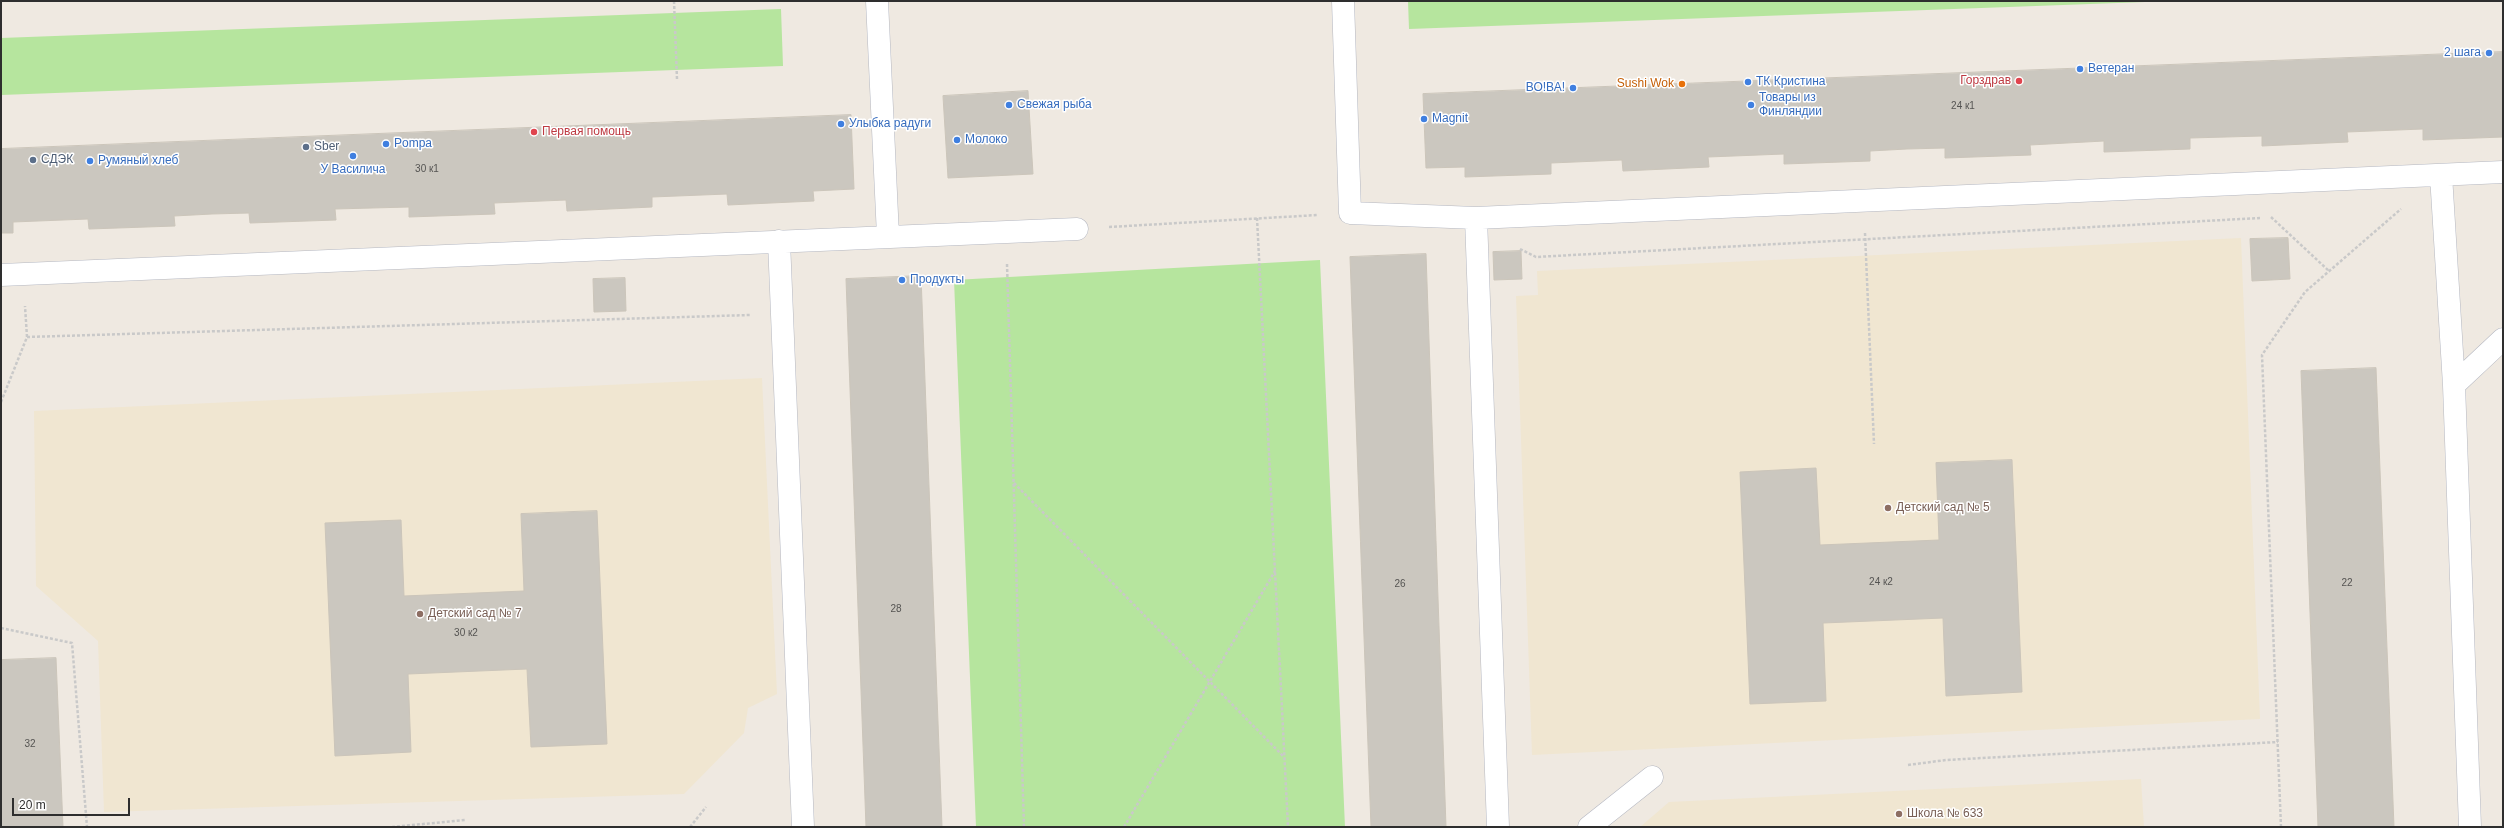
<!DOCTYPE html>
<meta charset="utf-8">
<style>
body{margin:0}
#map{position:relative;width:2504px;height:828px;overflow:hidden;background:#efe9e1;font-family:Helvetica,sans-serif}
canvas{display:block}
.frame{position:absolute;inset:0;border:2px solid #2e2e2e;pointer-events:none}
.scale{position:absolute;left:12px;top:798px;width:118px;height:18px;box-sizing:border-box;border:2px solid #2e2e2e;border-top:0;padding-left:5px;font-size:12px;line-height:14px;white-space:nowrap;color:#2e2e2e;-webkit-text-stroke:3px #fff;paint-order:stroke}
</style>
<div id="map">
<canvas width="2504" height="828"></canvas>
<div class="frame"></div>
<div class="scale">20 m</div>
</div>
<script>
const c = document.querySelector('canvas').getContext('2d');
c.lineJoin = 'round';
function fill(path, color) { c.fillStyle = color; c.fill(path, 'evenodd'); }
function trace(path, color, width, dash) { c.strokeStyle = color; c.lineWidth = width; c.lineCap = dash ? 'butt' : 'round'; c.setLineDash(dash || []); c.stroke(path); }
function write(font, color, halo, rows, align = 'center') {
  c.font = font + ' Helvetica,sans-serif'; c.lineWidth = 3; c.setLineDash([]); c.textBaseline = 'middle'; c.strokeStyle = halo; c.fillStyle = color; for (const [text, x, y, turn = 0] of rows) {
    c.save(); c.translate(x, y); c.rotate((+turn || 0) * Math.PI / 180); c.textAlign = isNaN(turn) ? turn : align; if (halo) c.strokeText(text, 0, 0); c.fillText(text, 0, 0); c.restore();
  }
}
fill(new Path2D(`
 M 2241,238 L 2260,719 L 1532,755 L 1516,296 L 1538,295 L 1537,271 Z
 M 762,378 L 777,694 L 748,708 L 744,733 L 684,794 L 104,812 L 98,641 L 36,586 L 34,411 Z
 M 2141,779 L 2144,827 L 1640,827 L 1669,802 Z`), '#f0e6d1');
fill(new Path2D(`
 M 1408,1 L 2172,1 L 1409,29 Z
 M 781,9 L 783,66 L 1,95 L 1,38 Z
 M 1320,260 L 1345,827 L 976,827 L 954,280 Z`), '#b6e59e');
const building = new Path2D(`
 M 2502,52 L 2503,137 L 2423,140 L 2423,129 L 2347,132 L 2348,142 L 2262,146 L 2262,136 L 2190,138 L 2190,149 L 2104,152 L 2104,141 L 2030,145 L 2031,155 L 1945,158 L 1945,148 L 1907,149 L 1870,151 L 1870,161 L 1784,164 L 1784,154 L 1708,157 L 1709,167 L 1623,171 L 1622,160 L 1551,163 L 1551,174 L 1465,177 L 1465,167 L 1426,168 L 1423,94 Z
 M 1028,91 L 1033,174 L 948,178 L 943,96 Z
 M 851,115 L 854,189 L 813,191 L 814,201 L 728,205 L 727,194 L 652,197 L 652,207 L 567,211 L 566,200 L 494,203 L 495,214 L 409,217 L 409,207 L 335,209 L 336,220 L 250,223 L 249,213 L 212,214 L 174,216 L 175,226 L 89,229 L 88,219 L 13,222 L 13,233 L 1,233 L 1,149 Z
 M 2288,238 L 2290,279 L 2252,281 L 2250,239 Z
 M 1521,251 L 1522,279 L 1494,280 L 1493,252 Z
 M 1426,254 L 1446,827 L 1371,827 L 1350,257 Z
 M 921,276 L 942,827 L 866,827 L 846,279 Z
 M 625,278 L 626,311 L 594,312 L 593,279 Z
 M 2376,368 L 2394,827 L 2318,827 L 2301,371 Z
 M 2012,460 L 2022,692 L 1946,696 L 1943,618 L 1823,623 L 1826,701 L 1750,704 L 1740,472 L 1816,468 L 1820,545 L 1939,540 L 1936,463 Z
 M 597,511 L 607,744 L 531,747 L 527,669 L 408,674 L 411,752 L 335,756 L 325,523 L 401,520 L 404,596 L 524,591 L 521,514 Z
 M 56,658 L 63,827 L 1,827 L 1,660 Z`);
fill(building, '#cbc7bf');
trace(building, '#cbc5ba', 1);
const minor = new Path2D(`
 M 877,1 L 888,236
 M 1343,1 L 1350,213 L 1476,218 L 2503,172
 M 2441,175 L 2454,385 L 2470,827
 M 1476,218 L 1498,827
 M 779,241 L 803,827
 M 1,275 L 1077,229
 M 2454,385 L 2503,339
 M 1589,827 L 1652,777`);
trace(minor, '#b4b7c1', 23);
trace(new Path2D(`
 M 674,1 L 677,79
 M 2271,217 L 2329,271
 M 1257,218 L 1288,827
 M 1109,227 L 1318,215
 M 1865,233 L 1874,444
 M 1520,249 L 1536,257 L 2260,218
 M 1007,264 L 1024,827
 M 27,337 L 750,315
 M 1,402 L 27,337 L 25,306
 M 1014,483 L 1284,757
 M 1,628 L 72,643 L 87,827
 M 1908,765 L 1946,760 L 2278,742
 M 392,827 L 465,820
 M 690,827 L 706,807
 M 1124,827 L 1275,571
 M 2281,827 L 2262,355 L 2305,292 L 2401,209`), '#c9c9c9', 2.5, [3, 2]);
trace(minor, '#fff', 22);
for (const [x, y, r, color] of [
 [2489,53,4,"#3f7fe0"],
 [2080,69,4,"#3f7fe0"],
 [2019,81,4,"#e0444e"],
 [1748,82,4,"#3f7fe0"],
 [1682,84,4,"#e8710a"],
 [1573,88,4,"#3f7fe0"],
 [1009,105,4,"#3f7fe0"],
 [1751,105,4,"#3f7fe0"],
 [1424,119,4,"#3f7fe0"],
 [841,124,4,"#3f7fe0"],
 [534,132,4,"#e0444e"],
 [957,140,4,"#3f7fe0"],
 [386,144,4,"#3f7fe0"],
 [306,147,4,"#5c6f8a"],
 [353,156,4,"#3f7fe0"],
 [33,160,4,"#5c6f8a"],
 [90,161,4,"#3f7fe0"],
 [902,280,4,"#3f7fe0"],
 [1888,508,4,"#8d6e63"],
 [420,614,4,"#8d6e63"],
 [1899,814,4,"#8d6e63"]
]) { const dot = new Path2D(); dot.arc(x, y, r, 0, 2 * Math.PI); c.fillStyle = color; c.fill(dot); trace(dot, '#fff', 1.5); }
write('10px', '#555452', null, [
 ["24 к1",1963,106],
 ["30 к1",427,169],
 ["24 к2",1881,582],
 ["22",2347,583],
 ["26",1400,584],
 ["28",896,609],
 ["30 к2",466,633],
 ["32",30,744]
]);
write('12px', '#366cbe', '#fff', [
 ["2 шага",2481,53,"right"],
 ["Ветеран",2088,69],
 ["ТК Кристина",1756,82],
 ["ВО!ВА!",1565,88,"right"],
 ["Товары из",1759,98],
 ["Финляндии",1759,112],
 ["Свежая рыба",1017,105],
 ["Magnit",1432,119],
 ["Улыбка радуги",849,124],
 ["Молоко",965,140],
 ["Pompa",394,144],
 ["Румяный хлеб",98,161],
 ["У Василича",353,170,"center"],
 ["Продукты",910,280]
], 'left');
write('12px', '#be3a42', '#fff', [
 ["Горздрав",2011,81],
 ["Первая помощь",542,132,"left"]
], 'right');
write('12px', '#c56008', '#fff', [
 ["Sushi Wok",1674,84]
], 'right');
write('12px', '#4e5e75', '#fff', [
 ["Sber",314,147],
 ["СДЭК",41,160]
], 'left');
write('12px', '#785e54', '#fff', [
 ["Детский сад № 5",1896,508],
 ["Детский сад № 7",428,614],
 ["Школа № 633",1907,814]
], 'left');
</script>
